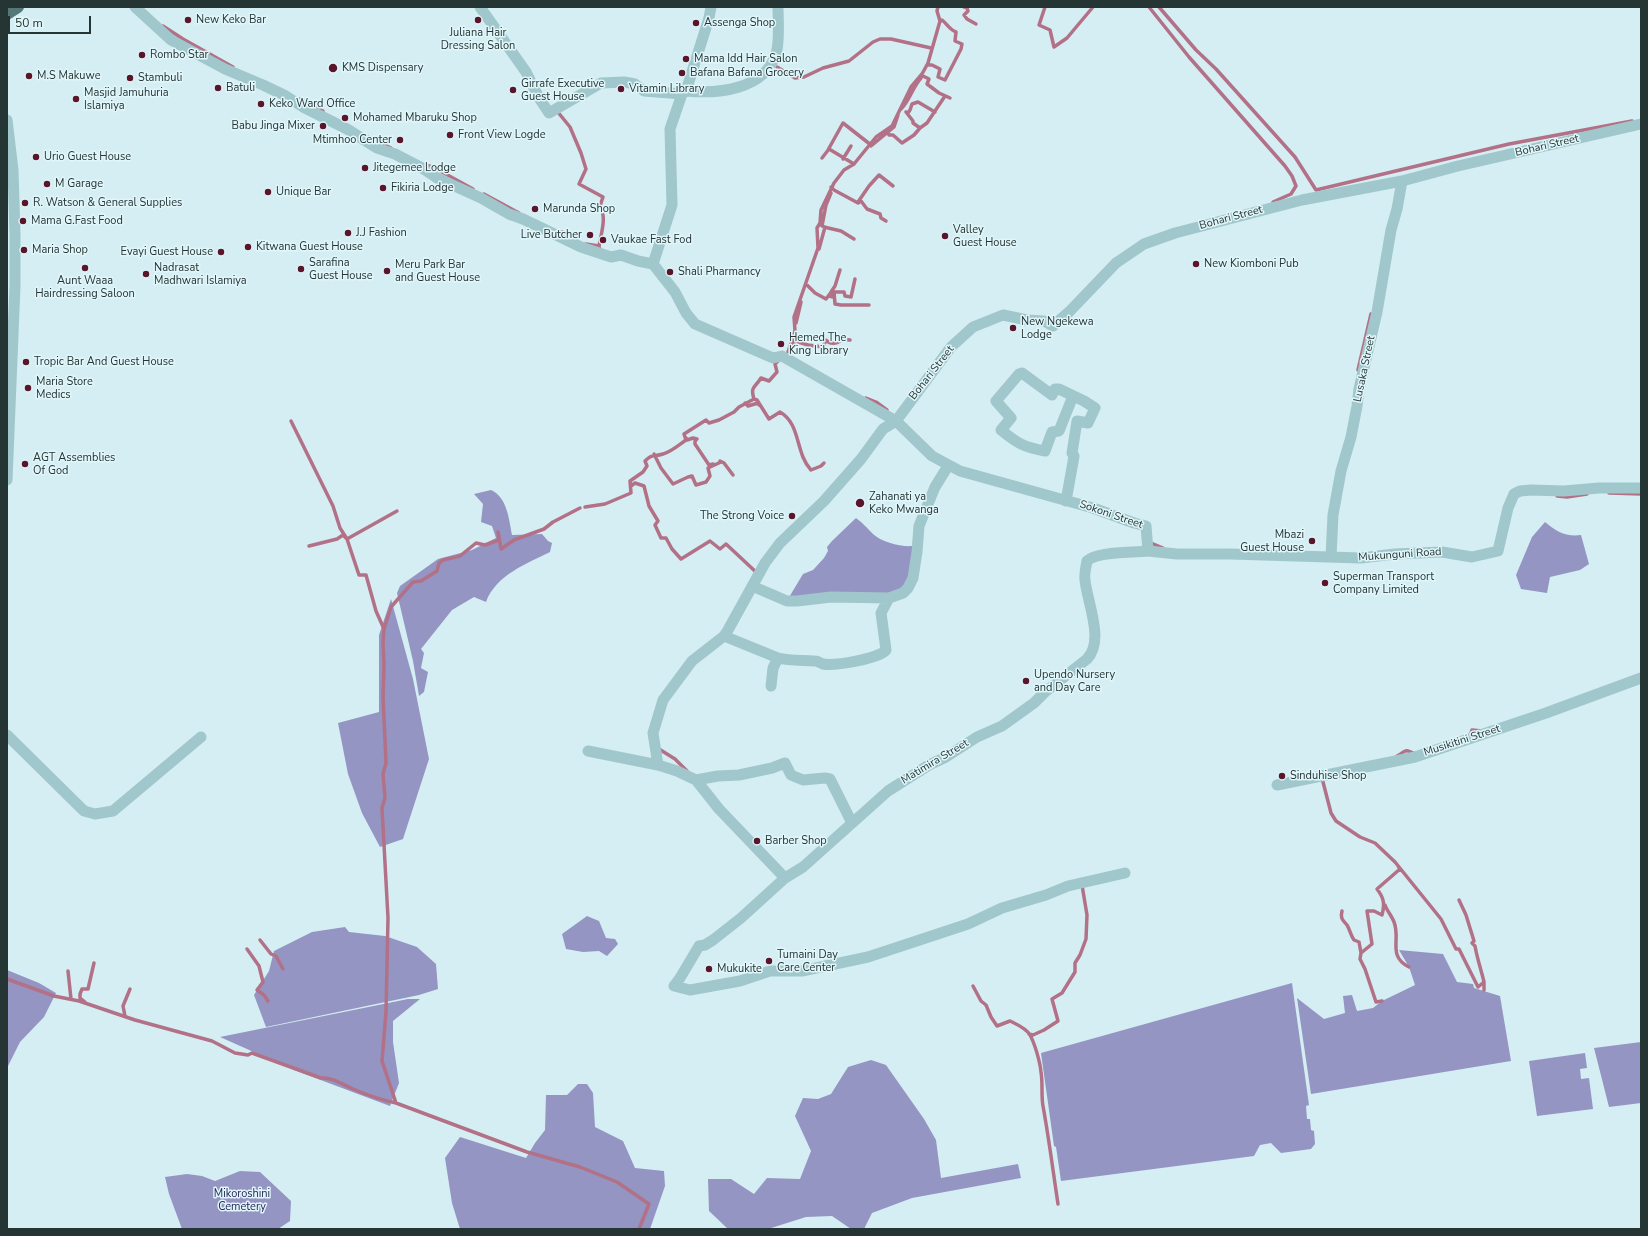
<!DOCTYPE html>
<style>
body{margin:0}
#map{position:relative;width:1648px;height:1236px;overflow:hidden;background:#d5eef3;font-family:"Nunito Sans",sans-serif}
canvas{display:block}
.frame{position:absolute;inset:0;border:8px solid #243534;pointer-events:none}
.scale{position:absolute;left:8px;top:16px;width:83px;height:18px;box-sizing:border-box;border:2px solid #243534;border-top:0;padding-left:5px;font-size:12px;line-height:14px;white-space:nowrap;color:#243534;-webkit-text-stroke:3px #e1f6fa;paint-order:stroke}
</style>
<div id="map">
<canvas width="1648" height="1236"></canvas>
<div class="frame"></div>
<div class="scale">50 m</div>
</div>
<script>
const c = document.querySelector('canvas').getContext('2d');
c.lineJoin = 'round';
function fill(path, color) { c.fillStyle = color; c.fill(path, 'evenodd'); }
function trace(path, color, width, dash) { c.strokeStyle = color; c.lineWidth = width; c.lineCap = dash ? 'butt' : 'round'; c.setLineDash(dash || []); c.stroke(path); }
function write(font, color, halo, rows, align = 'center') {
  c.font = font + ' "Nunito Sans",sans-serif'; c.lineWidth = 3; c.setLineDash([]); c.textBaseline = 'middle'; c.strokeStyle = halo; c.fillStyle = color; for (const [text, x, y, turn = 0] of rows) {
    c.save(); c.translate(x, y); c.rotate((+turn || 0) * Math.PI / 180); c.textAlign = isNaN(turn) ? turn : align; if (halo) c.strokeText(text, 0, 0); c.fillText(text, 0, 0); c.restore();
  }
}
fill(new Path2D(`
 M 491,490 C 507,497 509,519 512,535 L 542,534 L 548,541 L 552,543 L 550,552 C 526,564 496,575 486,602 L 474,597 L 452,610 L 421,649 L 424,653 L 421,668 L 428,672 L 424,692 L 419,696 L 413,661 L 397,593 L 400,586 L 438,559 L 472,550 L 496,538 L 492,526 L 481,522 L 483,504 L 474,494 Z
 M 856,518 C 863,523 867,528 873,534 C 881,542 901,547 912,546 L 912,575 L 902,590 L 887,594 L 788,599 L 803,574 L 813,570 L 824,558 L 828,551 L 827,547 L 832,541 Z
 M 1545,522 C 1557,532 1566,537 1581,535 L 1589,564 L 1580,570 L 1550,577 L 1547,593 L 1521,589 L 1516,575 L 1532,537 Z
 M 391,599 L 413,679 L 429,759 L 403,839 L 380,847 L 362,813 L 348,774 L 338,723 L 379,712 L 379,635 Z
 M 587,916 L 599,921 L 606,938 L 615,939 L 618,944 L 607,956 L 599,951 L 583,952 L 566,949 L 562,934 Z
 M 345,927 L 349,932 L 385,936 L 417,947 L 436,964 L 438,989 L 419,995 L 266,1027 L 254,995 L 269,971 L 274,951 L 312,932 Z
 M 1399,950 L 1443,954 L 1457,982 L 1473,984 L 1474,988 L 1500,996 L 1511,1061 L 1311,1094 L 1297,998 L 1324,1019 L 1345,1013 L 1343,996 L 1352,995 L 1357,1011 L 1373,1008 L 1382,1001 L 1415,985 L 1409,967 Z
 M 7,970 L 39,983 L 56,993 L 44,1017 L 20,1042 L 7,1068 Z
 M 1292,983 L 1309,1105 L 1306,1106 L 1307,1119 L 1310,1119 L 1311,1130 L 1314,1131 L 1315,1144 L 1311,1149 L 1281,1153 L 1271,1143 L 1260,1145 L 1254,1156 L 1061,1181 L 1056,1147 L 1054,1146 L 1041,1053 Z
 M 408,999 L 420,999 L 393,1021 L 393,1042 L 399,1083 L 390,1106 L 294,1070 L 220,1037 Z
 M 1641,1042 L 1641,1103 L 1609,1107 L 1594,1048 Z
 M 1585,1053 L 1587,1068 L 1580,1069 L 1581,1079 L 1589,1078 L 1593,1109 L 1537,1116 L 1529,1061 Z
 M 871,1060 L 886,1065 L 924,1119 L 936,1140 L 941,1178 L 1018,1164 L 1021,1178 L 912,1198 L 872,1213 L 864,1229 L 851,1229 L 832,1216 L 806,1217 L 768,1229 L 728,1229 L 709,1211 L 708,1179 L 731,1179 L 754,1194 L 767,1178 L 800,1179 L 811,1151 L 795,1116 L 803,1098 L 818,1099 L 831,1094 L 848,1067 Z
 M 578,1084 L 587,1084 L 593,1093 L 595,1127 L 623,1141 L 635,1168 L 664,1171 L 665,1186 L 650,1229 L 460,1229 L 452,1203 L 445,1158 L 460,1137 L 526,1158 L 535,1143 L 545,1130 L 546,1095 L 567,1095 Z
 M 240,1171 L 260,1172 L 291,1201 L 290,1221 L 278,1229 L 182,1229 L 169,1194 L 165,1177 L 187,1174 L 202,1176 L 215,1181 Z`), '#9495c3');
trace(new Path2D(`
 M 964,7 L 967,8 L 968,11 L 964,15 L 967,19 L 976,24
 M 1045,7 L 1039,25 L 1050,30 L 1054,47 L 1067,38 L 1093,7
 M 1149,7 L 1189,57 L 1285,166 L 1292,176 L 1296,186 L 1291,194 L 1273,202
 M 1159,7 L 1196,50 L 1216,69 L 1295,157 L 1316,190 L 1509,144 L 1632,121
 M 163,26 L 183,39 L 233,67
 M 928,63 L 929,65 L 932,65 L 940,69 L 938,77 L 945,80 L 961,49 L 962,44 L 955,41 L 956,32 C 950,30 947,24 942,20 L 940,21
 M 777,67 L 795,78 L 804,77 L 823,68 L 849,61 L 873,42 L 880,39 L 891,39 L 931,48
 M 921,75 L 929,79 L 927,84 L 939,93 L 950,98
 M 300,99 L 323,111
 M 901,109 C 910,100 912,88 921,78
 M 557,111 L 570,127 L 581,153 L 586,169 L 579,184 L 603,197 L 600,206 C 607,217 601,234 599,246
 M 906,112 L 913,121 L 913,123 L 920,128 L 927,123 L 945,96
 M 906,112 L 908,113 L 910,110 L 912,104 L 918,102 L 935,112
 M 888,133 L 889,135 L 893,135 L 902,143 L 914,135 L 920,128
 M 368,137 L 391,148
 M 871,146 L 894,127 L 898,115
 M 828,150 L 843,123 L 871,145
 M 822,158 L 829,149 L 854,164
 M 843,159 L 851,146
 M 425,165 L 433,167 L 473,189
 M 831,187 L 834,190 L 858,203 L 861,201 L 867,209 L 880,214 L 881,218 L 886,221
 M 484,194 L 519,213
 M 858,202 L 869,186 L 879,175 L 893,186
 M 822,226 L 826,205 L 831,193
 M 824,227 L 841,231 L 854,239
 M 561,232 L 566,233 L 577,239
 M 586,244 L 599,246 L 600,251
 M 819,249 L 825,227
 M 806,284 L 815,293 L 826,299 L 832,291 L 829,296 L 833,297 L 834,292 L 835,304 L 841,305 L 869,305
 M 831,292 L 835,286 L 840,270
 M 834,292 L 844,292 L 845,296 L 851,297 L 855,279
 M 796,323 L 801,302
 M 795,341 L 808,345 L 823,347 L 826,340 C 830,345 838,344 842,339 L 850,340
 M 789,352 L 795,341 L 796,334
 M 787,355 L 795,331 L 794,317 L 818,248 L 817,228 L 820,223 L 821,210 L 834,183 L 844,170 L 854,164 L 876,137 L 892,126 L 911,87 L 922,74 L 928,63 L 940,21 L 937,11 L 938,7
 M 1358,370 L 1371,314
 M 866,398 L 876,402 L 887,410
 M 754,399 L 757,400 L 769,419 L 780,412 C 801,424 795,453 811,470 L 821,466 L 824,463
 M 745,403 L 748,406 L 758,403 L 759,405
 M 291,421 L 333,506 L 340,528 L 347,539 L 397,511
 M 686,438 L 687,440 L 693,438 L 697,439 L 695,441 L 695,444 L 709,465 L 713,464
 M 654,454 L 661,468 L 673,484 L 688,477 L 692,476 L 696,485 L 706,482 L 710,476 L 708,468 L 721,462
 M 720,461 L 724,463 L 733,475
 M 631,486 L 635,483 L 644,486 L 649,506 L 658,521 L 655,525 L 661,538 L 666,538 L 672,549 L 681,559 L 710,541 L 720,549 L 726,544 L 757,573
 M 1609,493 L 1641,494
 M 1557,496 L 1567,497 L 1587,494
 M 585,507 L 605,504 L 631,493 L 630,481 L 643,472 L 647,466 L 645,461 C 653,453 654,457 663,454 C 671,452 679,445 686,440 L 684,434 L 706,420 L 709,423 L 719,420 L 734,412 L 739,407 L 754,399 C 750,386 755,388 761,378 L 769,381 L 777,372 L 775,364 L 778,361
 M 1151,543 L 1163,548
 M 309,546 L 337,539 L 343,535 L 347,539 L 359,575 L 366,575 L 376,611 L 384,629
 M 1470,736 L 1472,730 L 1482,731
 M 659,749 L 675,759 L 687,771
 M 1397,756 C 1407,751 1403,748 1415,754
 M 1322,778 L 1331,813 L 1336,821 L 1360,837 L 1375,843 L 1395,862 L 1441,919 L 1456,949 L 1459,949 L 1478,987 L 1484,982 L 1484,990
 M 1459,900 L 1466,915 L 1474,941 L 1472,943 L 1475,946 C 1477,958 1481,969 1484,982
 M 1385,905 C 1387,911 1392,916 1394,922 C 1401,939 1387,956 1409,967
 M 1342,911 C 1340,919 1343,920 1347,925 C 1350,930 1351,936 1354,940 L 1359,942 L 1361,953
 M 260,940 L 271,954 L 276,956 L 283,969
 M 247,949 L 259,966 L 263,982 L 257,990 L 264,995 L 268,1001
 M 68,971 L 71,999
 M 7,979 L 54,996 L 79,1001 L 135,1020 L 212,1041 L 235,1053 L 248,1055 L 252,1053 L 321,1078 C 333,1077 343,1085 353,1089 C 367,1095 381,1100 396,1103 L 527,1152 L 580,1167 L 617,1182 L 649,1204 L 639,1229
 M 973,986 L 981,1001 L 986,1005 L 991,1017 L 997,1026 L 1010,1021 C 1016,1024 1026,1028 1030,1035 C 1035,1044 1040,1062 1041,1072 C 1043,1084 1041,1095 1043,1106 C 1049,1139 1053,1171 1058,1204
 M 1382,1001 L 1376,1002 L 1365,969 L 1360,959 L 1361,953 L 1372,944 L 1367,911 L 1374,911 L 1382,915 C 1385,904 1384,898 1377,889 L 1400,869 L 1398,866
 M 85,1002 L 80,998 L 80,994 L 82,989 L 88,989 L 94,963
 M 125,1016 L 123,1006 L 130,989
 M 1029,1034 L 1033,1035 L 1044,1030 L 1058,1021 L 1052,999 L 1062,993 L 1075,972 L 1075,963 L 1080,955 L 1086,939 L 1087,915 L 1082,885
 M 396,1103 L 382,1061 L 386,1012 L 388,918 L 382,808 L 385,798 L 383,774 L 386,763 L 383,696 L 384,664 L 383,642 L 384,629 L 391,607 L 413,582 L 421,581 L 437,571 L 439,563 L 443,560 L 460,556 L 476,543 L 485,545 L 499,540 L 498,532 L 501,549 L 514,540 L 544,529 L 553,522 L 580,508`), '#b27186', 3.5);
trace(new Path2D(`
 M 135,7 L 171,40 L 225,69 L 263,85 L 286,96 L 303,107 L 347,129 L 377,148 L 395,154 L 422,168 L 437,178 L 481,198 L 509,214 L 523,219 L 581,247 L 611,257 L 621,255 L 638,261 L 653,264 L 675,292 L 686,313 L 695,324 L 773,358 L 782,356 L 896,421 L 932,456 L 960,471 L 1093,508 L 1134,523 L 1146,526 L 1148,551 L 1177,554 L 1231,554 L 1361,558 L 1395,554 L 1442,552 L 1472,557 L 1498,551 L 1508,508 L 1514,494 L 1520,491 L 1531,490 L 1564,491 L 1599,488 L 1641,488
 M 480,7 L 526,72 L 539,98 L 549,113 L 601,83 L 624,82 L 635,84 L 644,91 L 682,94
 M 686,91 C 718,94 764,90 776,54 C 780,42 778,20 778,7
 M 7,120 L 13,170 L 15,235 L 15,286 L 7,480
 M 653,264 L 672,205 L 670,129 L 682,94 L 686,91 L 709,18 L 711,7
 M 1066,501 L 1073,462 L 1074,456 L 1072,453 L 1077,421 L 1088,423 L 1095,408 L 1084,401 L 1059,389 L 1055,389 L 1052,395 L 1022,373 L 1019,374 L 996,401 L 1011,418 L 1001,430 C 1017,443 1023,447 1045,451 L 1052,432 L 1059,431 L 1073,396
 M 1331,557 L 1333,515 L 1341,471 L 1351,437 L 1357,406 L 1359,389 L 1377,312 L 1391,230 L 1397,209 L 1402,181
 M 752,586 L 787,601 L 797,601 L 831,597 L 889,598
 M 724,636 L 778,658
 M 771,686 L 773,668 L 778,658 C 790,661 802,660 815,661 C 818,661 820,663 823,664 C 835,666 878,659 886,650 L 881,613 L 889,598 L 903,593 L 908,588 L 913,578 L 917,552 L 919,526 L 935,487 L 948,466
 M 7,735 L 84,811 L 95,814 L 113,811 L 201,737
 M 588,751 L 658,765 L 677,771 L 696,780 L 719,809 L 785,878
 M 658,765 L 653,733 L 663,700 L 692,661 L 724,636 L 728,630 L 765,563 L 780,543 L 824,501 L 861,459 L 883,429 L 896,421 L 951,347 L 973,327 L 1003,315 L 1027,320 L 1044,321 L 1053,326 L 1069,312 L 1116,263 L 1144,244 L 1175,233 L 1302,200 L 1402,181 L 1458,166 L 1641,124
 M 696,780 L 718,776 L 739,775 L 772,768 L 785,763 L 791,775 L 803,780 L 825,778 L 830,779 L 852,823
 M 1277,785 L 1415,757 L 1546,713 L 1641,678
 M 1125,873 L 1068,886 L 1046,895 L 1002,908 L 968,924 L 868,957 L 802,971 L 770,971 L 740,981 L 690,990 L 674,986 L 680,978 L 699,946 L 705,945 L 713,940 L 741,918 L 785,878 L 803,867 L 888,791 L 929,765 L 946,757 L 977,737 L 1002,726 L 1034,703 L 1045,692 L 1087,659 C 1105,641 1087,602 1085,580 C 1084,574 1086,567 1087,561 C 1097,551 1133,553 1148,551`), '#a0c7cb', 11);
trace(new Path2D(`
 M 7,14 L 18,7`), '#537877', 12);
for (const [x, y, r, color] of [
 [188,20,4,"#59162a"],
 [478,20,4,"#59162a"],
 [696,23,4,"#59162a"],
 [142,55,4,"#59162a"],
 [686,59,4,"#59162a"],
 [333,68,5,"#59162a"],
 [682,73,4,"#59162a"],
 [29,76,4,"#59162a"],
 [130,78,4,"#59162a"],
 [218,88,4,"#59162a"],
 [621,89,4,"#59162a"],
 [513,90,4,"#59162a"],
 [76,99,4,"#59162a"],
 [261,104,4,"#59162a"],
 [345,118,4,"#59162a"],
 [323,126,4,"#59162a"],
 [450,135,4,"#59162a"],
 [400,140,4,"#59162a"],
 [36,157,4,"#59162a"],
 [365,168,4,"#59162a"],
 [47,184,4,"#59162a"],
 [383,188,4,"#59162a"],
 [268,192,4,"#59162a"],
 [25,203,4,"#59162a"],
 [535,209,4,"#59162a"],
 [23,221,4,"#59162a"],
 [348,233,4,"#59162a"],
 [590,235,4,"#59162a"],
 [945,236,4,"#59162a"],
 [603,240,4,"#59162a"],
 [248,247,4,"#59162a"],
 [24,250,4,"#59162a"],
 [221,252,4,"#59162a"],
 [1196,264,4,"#59162a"],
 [85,268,4,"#59162a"],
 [301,269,4,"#59162a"],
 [387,271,4,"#59162a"],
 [670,272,4,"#59162a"],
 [146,274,4,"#59162a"],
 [1013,328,4,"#59162a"],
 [781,344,4,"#59162a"],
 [26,362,4,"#59162a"],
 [28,388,4,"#59162a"],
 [25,464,4,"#59162a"],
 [860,503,5,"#59162a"],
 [792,516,4,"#59162a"],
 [1312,541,4,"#59162a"],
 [1325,583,4,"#59162a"],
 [1026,681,4,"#59162a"],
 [1282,776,4,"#59162a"],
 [757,841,4,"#59162a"],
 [769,961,4,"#59162a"],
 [709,969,4,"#59162a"]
]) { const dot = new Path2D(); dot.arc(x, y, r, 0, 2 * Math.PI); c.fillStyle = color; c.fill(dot); trace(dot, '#e1f6fa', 1.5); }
write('11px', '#243534', '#e1f6fa', [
 ["New Keko Bar",196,20],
 ["Assenga Shop",704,23],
 ["Juliana Hair",478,33,"center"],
 ["Dressing Salon",478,46,"center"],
 ["Rombo Star",150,55],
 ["Mama Idd Hair Salon",694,59],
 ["KMS Dispensary",342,68],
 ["Bafana Bafana Grocery",690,73],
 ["M.S Makuwe",37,76],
 ["Stambuli",138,78],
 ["Girrafe Executive",521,84],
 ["Guest House",521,97],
 ["Batuli",226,88],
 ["Vitamin Library",629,89],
 ["Masjid Jamuhuria",84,93],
 ["Islamiya",84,106],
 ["Keko Ward Office",269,104],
 ["Mohamed Mbaruku Shop",353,118],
 ["Babu Jinga Mixer",315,126,"right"],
 ["Front View Logde",458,135],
 ["Mtimhoo Center",392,140,"right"],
 ["Urio Guest House",44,157],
 ["Jitegemee Lodge",373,168],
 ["M Garage",55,184],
 ["Fikiria Lodge",391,188],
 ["Unique Bar",276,192],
 ["R. Watson & General Supplies",33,203],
 ["Marunda Shop",543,209],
 ["Mama G.Fast Food",31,221],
 ["Valley",953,230],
 ["Guest House",953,243],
 ["J.J Fashion",356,233],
 ["Live Butcher",582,235,"right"],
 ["Vaukae Fast Fod",611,240],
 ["Kitwana Guest House",256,247],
 ["Maria Shop",32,250],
 ["Evayi Guest House",213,252,"right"],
 ["Sarafina",309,263],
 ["Guest House",309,276],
 ["New Kiomboni Pub",1204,264],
 ["Meru Park Bar",395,265],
 ["and Guest House",395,278],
 ["Nadrasat",154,268],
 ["Madhwari Islamiya",154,281],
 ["Shali Pharmancy",678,272],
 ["Aunt Waaa",85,281,"center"],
 ["Hairdressing Saloon",85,294,"center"],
 ["New Ngekewa",1021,322],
 ["Lodge",1021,335],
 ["Hemed The",789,338],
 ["King Library",789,351],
 ["Tropic Bar And Guest House",34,362],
 ["Maria Store",36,382],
 ["Medics",36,395],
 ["AGT Assemblies",33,458],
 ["Of God",33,471],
 ["Zahanati ya",869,497],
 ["Keko Mwanga",869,510],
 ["The Strong Voice",784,516,"right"],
 ["Mbazi",1304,535,"right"],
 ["Guest House",1304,548,"right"],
 ["Superman Transport",1333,577],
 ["Company Limited",1333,590],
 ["Upendo Nursery",1034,675],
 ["and Day Care",1034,688],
 ["Sinduhise Shop",1290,776],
 ["Barber Shop",765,841],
 ["Tumaini Day",777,955],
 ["Care Center",777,968],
 ["Mukukite",717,969]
], 'left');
write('11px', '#243534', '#e1f6fa', [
 ["Bohari Street",1547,146,-13],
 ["Bohari Street",1231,218,-15],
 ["Lusaka Street",1365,369,-78],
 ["Bohari Street",932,373,-52],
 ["Sokoni Street",1111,515,19],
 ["Mukunguni Road",1400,555,-4],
 ["Musikitini Street",1462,741,-18],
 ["Matimira Street",935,762,-31]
]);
write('11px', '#262655', '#e1f6fa', [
 ["Mikoroshini",242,1194],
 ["Cemetery",242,1207]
]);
</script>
